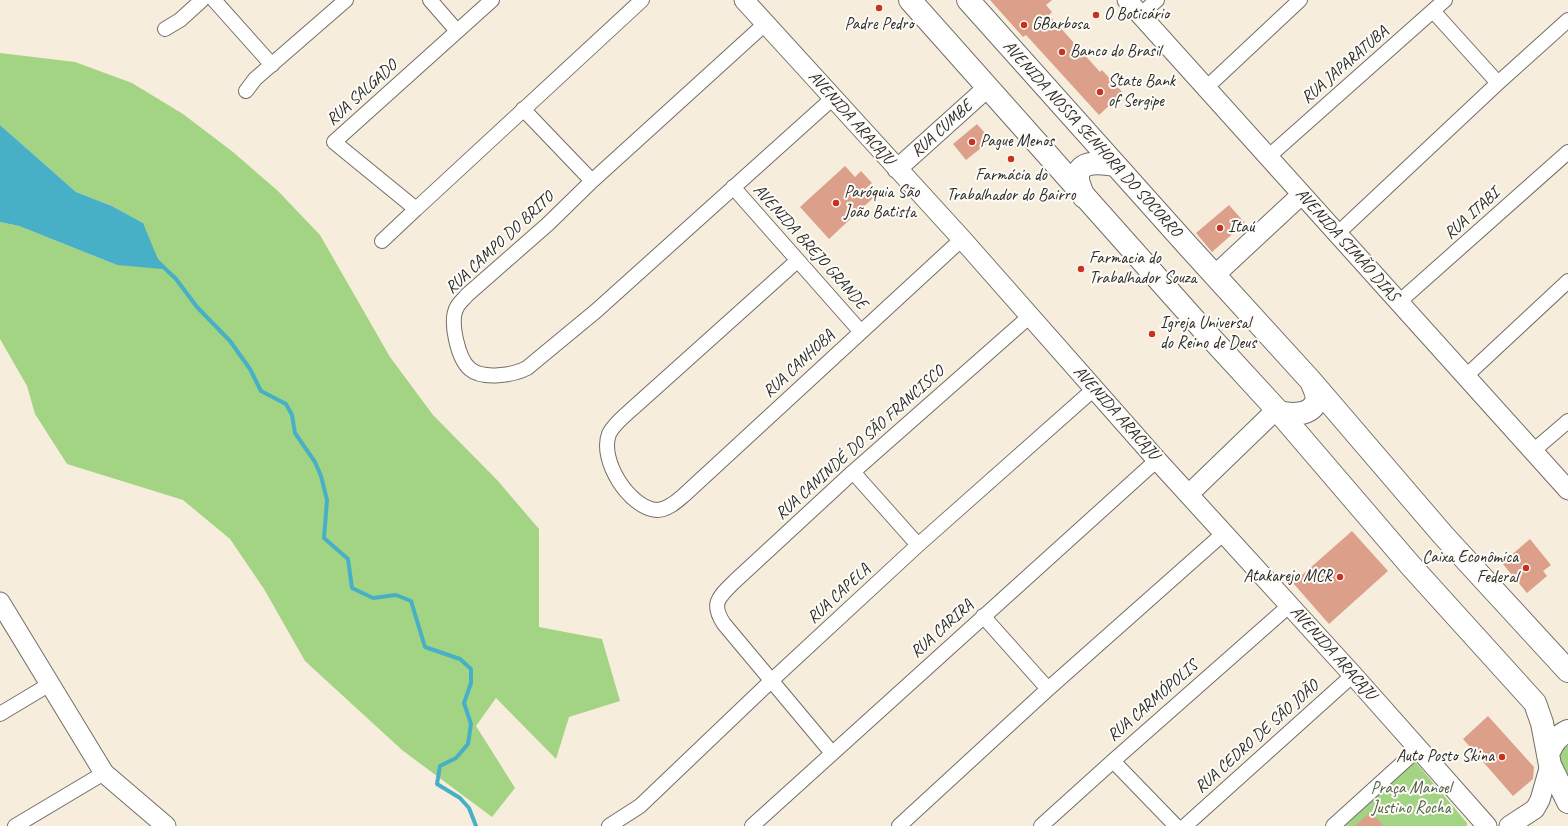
<!DOCTYPE html>
<meta charset="utf-8">
<style>
body{margin:0}
canvas{display:block;background:#f7eddc}
</style>
<canvas width="1568" height="826"></canvas>
<script>
const c = document.querySelector('canvas').getContext('2d');
c.lineJoin = 'round';
function fill(path, color) { c.fillStyle = color; c.fill(path, 'evenodd'); }
function trace(path, color, width, dash) { c.strokeStyle = color; c.lineWidth = width; c.lineCap = dash ? 'butt' : 'round'; c.setLineDash(dash || []); c.stroke(path); }
function write(font, color, halo, rows, align = 'center') {
  c.font = font + ' Caveat,sans-serif'; c.lineWidth = 4; c.setLineDash([]); c.textBaseline = 'middle'; c.strokeStyle = halo; c.fillStyle = color; for (const [text, x, y, turn = 0] of rows) {
    c.save(); c.translate(x, y); c.rotate((+turn || 0) * Math.PI / 180); c.textAlign = isNaN(turn) ? turn : align; if (halo) c.strokeText(text, 0, 0); c.fillText(text, 0, 0); c.restore();
  }
}
fill(new Path2D(`
 M 0,53 L 75,62 L 132,83 L 183,114 L 233,152 L 278,191 L 320,235 L 390,357 L 433,415 L 498,481 L 539,529 L 539,627 L 602,639 L 620,701 L 569,717 L 556,759 L 496,698 L 476,726 L 515,788 L 492,817 L 402,750 L 305,661 L 264,589 L 230,539 L 183,500 L 67,464 L 35,414 L 27,386 L 0,339 L 0,222 L 19,226 L 117,265 L 143,223 L 112,206 L 76,192 L 0,125 Z
 M 1568,738 L 1568,792 L 1558,770 L 1559,745 Z
 M 1414,760 L 1467,823 L 1467,826 L 1342,826 Z`), '#a3d483');
fill(new Path2D(`
 M 0,125 L 76,192 L 112,206 L 143,223 L 162,269 L 117,265 L 19,226 L 0,222 Z`), '#47b0c6');
trace(new Path2D(`
 M 156,260 L 176,279 L 197,307 L 230,341 L 250,369 L 261,391 L 286,404 L 292,415 L 295,433 L 315,462 L 321,476 L 327,500 L 324,538 L 348,559 L 352,588 L 373,598 L 396,595 L 411,601 L 425,647 L 460,659 L 471,669 L 471,683 L 464,703 L 471,724 L 468,744 L 456,758 L 440,766 L 437,784 L 460,798 L 469,808 L 476,826`), '#47b0c6', 4);
fill(new Path2D(`
 M 990,0 L 1052,0 L 1046,5 L 1052,12 L 1049,15 L 1100,72 L 1102,70 L 1123,93 L 1099,115 L 1026,35 L 1023,37 Z
 M 977,124 L 991,140 L 966,160 L 953,144 Z
 M 845,166 L 855,177 L 861,171 L 872,183 L 865,189 L 873,198 L 829,239 L 800,207 Z
 M 1229,205 L 1245,223 L 1212,252 L 1196,233 Z
 M 1352,531 L 1388,571 L 1329,624 L 1293,583 Z
 M 1530,539 L 1551,565 L 1543,571 L 1547,576 L 1527,593 L 1502,563 Z
 M 1488,716 L 1534,767 L 1533,779 L 1513,796 L 1463,739 Z
 M 1370,812 L 1384,826 L 1355,826 Z`), '#dc9f89');
const street = new Path2D(`
 M 214,0 L 272,65
 M 430,0 L 457,31
 M 492,0 L 334,142 L 416,209 L 642,0
 M 1433,11 L 1498,83
 M 1140,15 L 1157,0
 M 766,23 L 592,181 L 548,224 L 467,295 C 464,299 459,303 457,307 C 449,321 458,359 470,369 C 483,380 514,375 527,368 L 596,311 L 833,98
 M 165,29 L 180,20 L 202,0
 M 1206,88 L 1300,0
 M 246,91 L 255,79 L 346,0
 M 523,109 L 592,181
 M 1268,157 L 1445,0
 M 733,187 L 861,332
 M 1337,234 L 1498,83 L 1568,20
 M 382,241 L 416,209
 M 797,261 L 632,409 C 624,416 613,425 609,434 C 599,460 629,508 657,510 C 667,510 676,502 683,496 L 962,239
 M 1399,302 L 1568,152
 M 1466,376 L 1568,281
 M 1533,451 L 1568,421
 M 853,472 L 918,545
 M 983,616 L 1048,689
 M 0,714 L 50,684
 M 832,753 L 724,624 C 710,603 719,597 735,581 L 853,472 L 1030,316
 M 1113,761 L 1176,826
 M 15,826 L 104,773
 M 609,826 L 640,806 L 771,681 L 918,545 L 1094,389
 M 752,826 L 1157,460
 M 899,826 L 1048,689 L 1224,533
 M 1041,826 L 1113,761 L 1290,605
 M 1185,826 L 1353,675
 M 1333,826 L 1418,749`);
const secondary = new Path2D(`
 M 744,0 L 962,239 L 1157,460 L 1353,675 L 1487,826
 M 1127,0 L 1568,490
 M 897,169 L 987,88
 M 1215,275 L 1301,195
 M 1189,494 L 1277,409
 M 0,602 L 104,773 L 166,826
 M 1509,826 L 1535,809 L 1540,800 L 1550,765`);
const primary = new Path2D(`
 M 910,0 L 1200,326 L 1279,412 L 1411,566 L 1535,703 L 1542,723 L 1550,765 L 1568,802
 M 968,0 L 1188,246 L 1311,381 L 1443,535 L 1568,671
 M 1084,197 C 1082,191 1078,184 1078,178 C 1077,159 1104,163 1115,165
 M 1279,412 C 1291,415 1310,416 1316,402 C 1318,396 1313,386 1311,381
 M 1548,754 C 1553,743 1557,736 1568,731`);
trace(street, '#726f69', 16);
trace(secondary, '#726f69', 21);
trace(primary, '#726f69', 24);
trace(street, '#fff', 14);
trace(secondary, '#fff', 19);
trace(primary, '#fff', 22);
for (const [x, y, r, color] of [
 [879,8,4,"#c8321e"],
 [1096,15,4,"#c8321e"],
 [1024,25,4,"#c8321e"],
 [1062,52,4,"#c8321e"],
 [1100,92,4,"#c8321e"],
 [972,142,4,"#c8321e"],
 [1011,159,4,"#c8321e"],
 [836,203,4,"#c8321e"],
 [1220,228,4,"#c8321e"],
 [1081,269,4,"#c8321e"],
 [1152,334,4,"#c8321e"],
 [1526,568,4,"#c8321e"],
 [1340,577,4,"#c8321e"],
 [1502,757,4,"#c8321e"]
]) { const dot = new Path2D(); dot.arc(x, y, r, 0, 2 * Math.PI); c.fillStyle = color; c.fill(dot); trace(dot, '#fdfcf7', 1.5); }
write('17px', '#2b2b2b', '#fdfcf7', [
 ["O Boticário",1104,15],
 ["Padre Pedro",879,25,"center"],
 ["GBarbosa",1032,25],
 ["Banco do Brasil",1070,52],
 ["State Bank",1108,82],
 ["of Sergipe",1108,102],
 ["Pague Menos",980,142],
 ["Farmácia do",1011,176,"center"],
 ["Trabalhador do Bairro",1011,196,"center"],
 ["Paróquia São",844,193],
 ["João Batista",844,213],
 ["Itaú",1228,228],
 ["Farmacia do",1089,259],
 ["Trabalhador Souza",1089,279],
 ["Igreja Universal",1160,324],
 ["do Reino de Deus",1160,344],
 ["Caixa Econômica",1518,558,"right"],
 ["Federal",1518,578,"right"],
 ["Atakarejo MCR",1332,577,"right"],
 ["Auto Posto Skina",1494,757,"right"]
], 'left');
write('17px', '#2b2b2b', '#fdfcf7', [
 ["RUA JAPARATUBA",1345,65,-41],
 ["RUA SALGADO",362,93,-42],
 ["AVENIDA ARACAJU",851,118,48],
 ["RUA CUMBE",942,129,-42],
 ["AVENIDA NOSSA SENHORA DO SOCORRO",1092,139,48],
 ["RUA ITABI",1472,214,-42],
 ["RUA CAMPO DO BRITO",500,243,-43],
 ["AVENIDA SIMÃO DIAS",1347,245,48],
 ["AVENIDA BREJO GRANDE",810,247,48],
 ["RUA CANHOBA",799,364,-43],
 ["AVENIDA ARACAJU",1116,413,48],
 ["RUA CANINDÉ DO SÃO FRANCISCO",860,443,-42],
 ["RUA CAPELA",839,594,-43],
 ["RUA CARIRA",942,629,-42],
 ["AVENIDA ARACAJU",1333,653,48],
 ["RUA CARMÓPOLIS",1153,701,-41],
 ["RUA CEDRO DE SÃO JOÃO",1257,737,-42]
]);
write('17px', '#4f5e45', '#fdfcf7', [
 ["Praça Manoel",1411,789],
 ["Justino Rocha",1411,809]
]);
</script>
